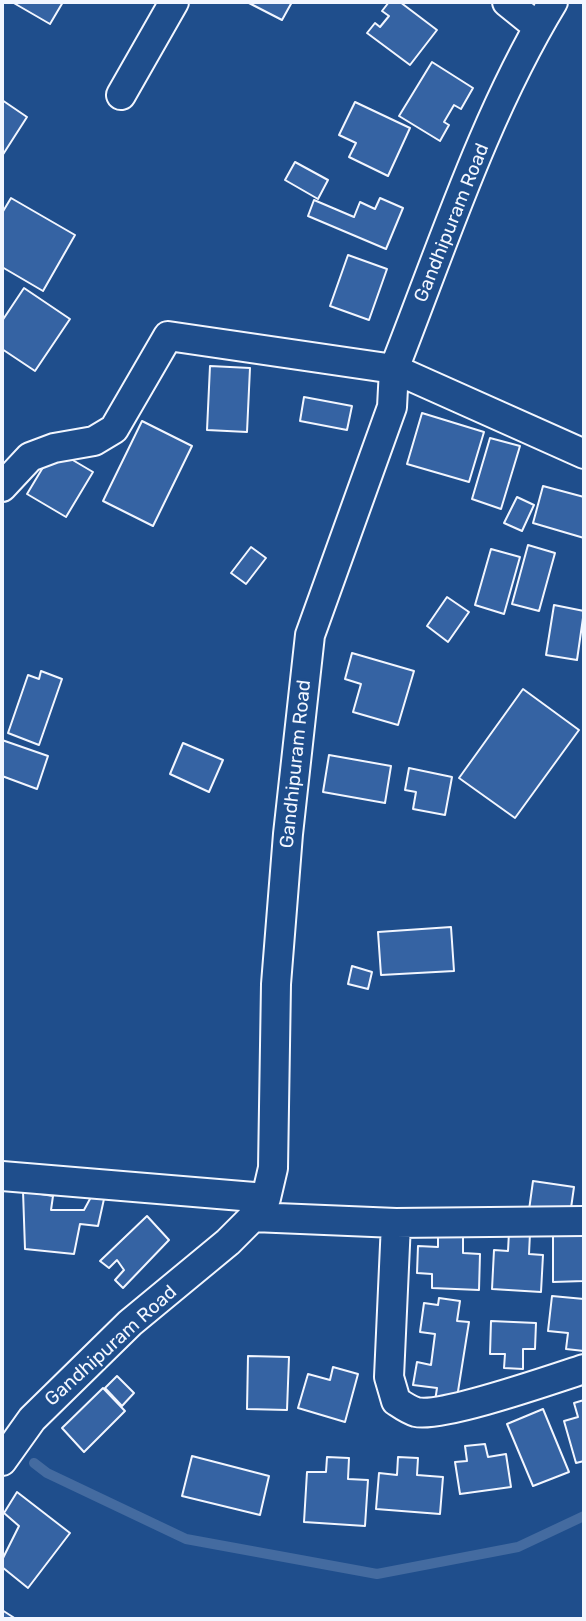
<!DOCTYPE html>
<style>
body{margin:0}
#map{position:relative;width:586px;height:1621px;overflow:hidden;background:#1f4e8c;font-family:Rubik,sans-serif}
canvas{display:block}
.frame{position:absolute;inset:0;border:4px solid #f2f6ff;pointer-events:none}
</style>
<div id="map">
<canvas width="586" height="1621"></canvas>
<div class="frame"></div>
</div>
<script>
const c = document.querySelector('canvas').getContext('2d');
c.lineJoin = 'round';
function trace(path, color, width, dash) { c.strokeStyle = color; c.lineWidth = width; c.lineCap = dash ? 'butt' : 'round'; c.setLineDash(dash || []); c.stroke(path); }
function fill(path, color) { c.fillStyle = color; c.fill(path, 'evenodd'); }
function write(font, color, halo, rows, align = 'center') {
  c.font = font + ' Rubik,sans-serif'; c.lineWidth = 5; c.setLineDash([]); c.textBaseline = 'middle'; c.strokeStyle = halo; c.fillStyle = color; for (const [text, x, y, turn = 0] of rows) {
    c.save(); c.translate(x, y); c.rotate((+turn || 0) * Math.PI / 180); c.textAlign = isNaN(turn) ? turn : align; if (halo) c.strokeText(text, 0, 0); c.fillText(text, 0, 0); c.restore();
  }
}
trace(new Path2D(`
 M 34,1463 L 47,1473 L 186,1539 L 377,1574 L 518,1547 L 584,1516`), '#446ba0', 10);
const building = new Path2D(`
 M 12,2 L 63,2 L 50,24 Z
 M 247,2 L 292,2 L 282,20 Z
 M 389,2 L 400,2 L 437,30 L 410,65 L 367,33 L 375,23 L 380,27 L 389,16 L 382,11 Z
 M 432,62 L 473,88 L 461,109 L 454,105 L 444,122 L 449,125 L 440,141 L 399,116 Z
 M 2,100 L 27,117 L 2,156 Z
 M 355,102 L 410,128 L 388,176 L 349,157 L 356,143 L 339,135 Z
 M 295,162 L 328,180 L 318,199 L 285,180 Z
 M 11,198 L 75,235 L 43,291 L 2,267 L 2,213 Z
 M 380,198 L 403,208 L 386,249 L 308,216 L 314,200 L 354,217 L 360,202 L 375,209 Z
 M 348,255 L 387,269 L 369,320 L 330,306 Z
 M 24,288 L 70,319 L 35,371 L 2,349 L 2,321 Z
 M 210,366 L 250,368 L 247,432 L 207,430 Z
 M 304,397 L 352,406 L 347,430 L 300,421 Z
 M 422,413 L 484,432 L 469,482 L 407,464 Z
 M 142,421 L 192,446 L 153,526 L 103,501 Z
 M 490,438 L 520,446 L 501,509 L 472,499 Z
 M 54,449 L 93,472 L 66,517 L 27,494 Z
 M 543,486 L 584,497 L 584,538 L 533,523 Z
 M 517,497 L 534,505 L 522,531 L 504,523 Z
 M 528,545 L 555,553 L 539,611 L 512,604 Z
 M 251,547 L 266,558 L 246,584 L 231,573 Z
 M 491,549 L 520,557 L 504,614 L 475,605 Z
 M 447,597 L 469,612 L 448,642 L 427,626 Z
 M 554,605 L 584,611 L 577,660 L 546,655 Z
 M 352,653 L 414,671 L 398,725 L 353,712 L 361,684 L 345,679 Z
 M 41,671 L 62,679 L 39,745 L 8,733 L 28,675 L 39,679 Z
 M 523,689 L 579,730 L 515,818 L 459,778 Z
 M 2,740 L 48,756 L 37,789 L 2,776 Z
 M 183,743 L 223,760 L 209,792 L 170,774 Z
 M 329,755 L 391,766 L 385,803 L 323,792 Z
 M 409,768 L 452,777 L 445,815 L 413,809 L 416,792 L 405,790 Z
 M 451,927 L 454,971 L 381,975 L 378,932 Z
 M 352,966 L 372,972 L 368,989 L 348,984 Z
 M 533,1181 L 574,1187 L 570,1215 L 529,1210 Z
 M 23,1191 L 53,1196 L 51,1210 L 84,1210 L 91,1197 L 104,1199 L 98,1226 L 80,1224 L 74,1254 L 25,1249 Z
 M 147,1216 L 169,1240 L 123,1288 L 115,1280 L 124,1270 L 117,1260 L 109,1268 L 100,1261 Z
 M 553,1231 L 584,1231 L 584,1281 L 553,1282 Z
 M 438,1232 L 463,1233 L 463,1253 L 480,1254 L 479,1290 L 432,1288 L 432,1274 L 417,1273 L 418,1246 L 438,1247 Z
 M 509,1232 L 530,1233 L 529,1254 L 543,1255 L 541,1292 L 492,1289 L 494,1250 L 508,1251 Z
 M 552,1296 L 584,1299 L 584,1351 L 566,1349 L 568,1333 L 548,1331 Z
 M 439,1298 L 460,1301 L 457,1321 L 469,1322 L 456,1404 L 435,1401 L 437,1388 L 413,1385 L 417,1362 L 431,1365 L 435,1334 L 420,1332 L 424,1303 L 438,1305 Z
 M 491,1321 L 536,1323 L 535,1349 L 523,1349 L 523,1369 L 504,1368 L 505,1354 L 490,1354 Z
 M 248,1356 L 289,1357 L 287,1410 L 247,1409 Z
 M 333,1367 L 358,1374 L 345,1422 L 298,1408 L 308,1374 L 330,1380 Z
 M 117,1376 L 134,1393 L 122,1406 L 105,1388 Z
 M 103,1388 L 125,1411 L 84,1452 L 62,1428 Z
 M 584,1400 L 584,1461 L 576,1463 L 564,1421 L 578,1417 L 574,1403 Z
 M 543,1409 L 569,1472 L 533,1486 L 507,1424 Z
 M 485,1444 L 488,1457 L 506,1454 L 511,1487 L 460,1494 L 455,1462 L 467,1461 L 465,1446 Z
 M 192,1456 L 269,1476 L 260,1515 L 182,1496 Z
 M 327,1457 L 349,1458 L 348,1479 L 368,1480 L 365,1526 L 304,1522 L 307,1472 L 326,1472 Z
 M 398,1457 L 418,1458 L 417,1475 L 443,1477 L 440,1514 L 376,1509 L 379,1473 L 397,1475 Z
 M 17,1492 L 70,1533 L 28,1588 L 2,1567 L 2,1560 L 19,1526 L 4,1513 Z
 M 2,1610 L 16,1619 L 2,1619 Z`);
fill(building, '#3563a3');
trace(building, '#f2f6ff', 2);
const street = new Path2D(`
 M 507,2 L 538,27
 M 121,95 L 174,2
 M 2,487 L 30,457 L 54,448 L 94,441 L 114,429 L 168,336 L 394,369 L 584,454
 M 2,1176 L 266,1198
 M 253,1217 L 396,1223 L 584,1221
 M 396,1223 L 389,1377 L 396,1401 C 402,1405 409,1410 416,1412 C 442,1418 553,1379 584,1369
 M 2,1461 L 32,1419 L 130,1323 L 228,1242 L 253,1217 L 266,1198 L 273,1168 L 276,984 L 288,834 L 310,635 L 392,407 L 394,369 C 442,247 485,114 553,2`);
trace(street, '#f2f6ff', 32);
trace(street, '#1f4e8c', 28);
write('19px', '#f2f6ff', '#1f4e8c', [
 ["Gandhipuram Road",452,223,-68],
 ["Gandhipuram Road",296,764,-84],
 ["Gandhipuram Road",111,1346,-42]
]);
</script>
